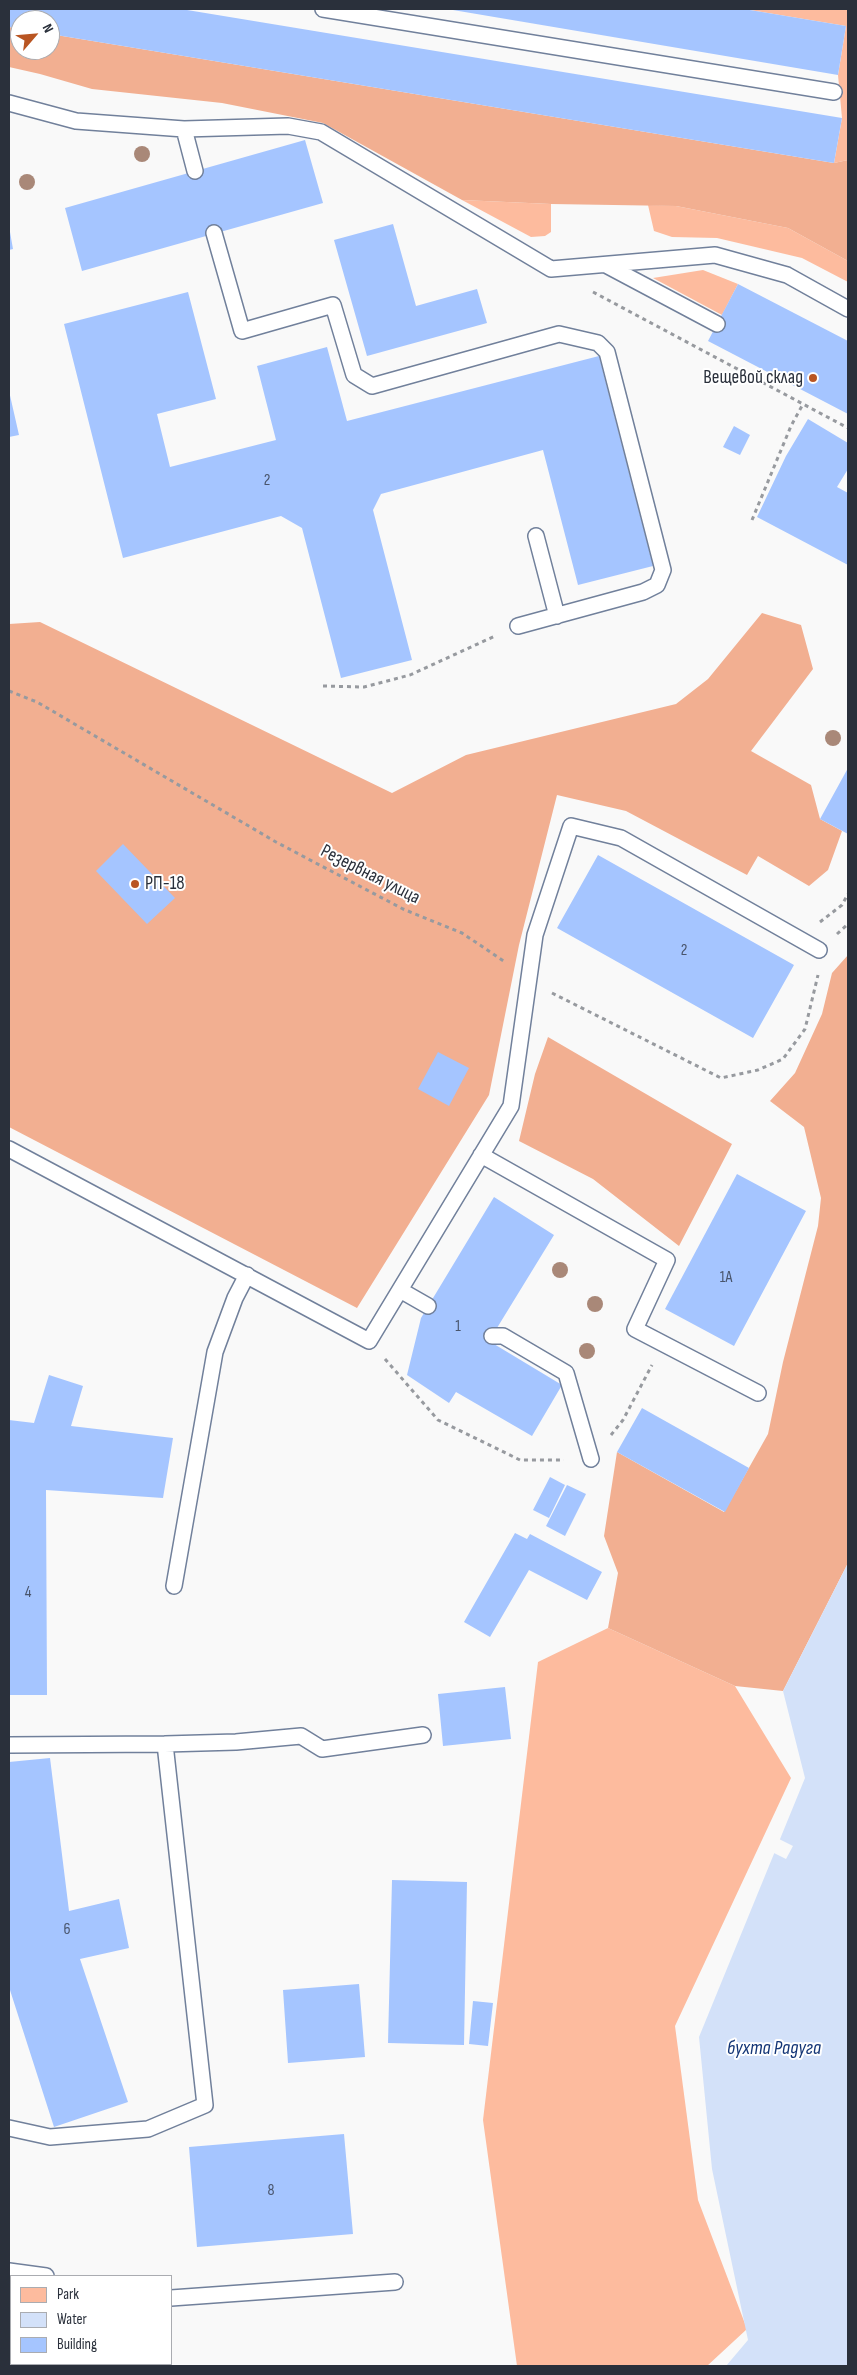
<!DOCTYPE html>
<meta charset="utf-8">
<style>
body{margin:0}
#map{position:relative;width:857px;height:2375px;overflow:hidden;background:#f9f9f9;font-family:"Sofia Sans Condensed",sans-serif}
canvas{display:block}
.frame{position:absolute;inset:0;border:10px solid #2a303b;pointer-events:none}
.legend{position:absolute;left:10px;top:2275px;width:162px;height:90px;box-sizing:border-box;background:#fff;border:1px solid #aaacb1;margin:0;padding:6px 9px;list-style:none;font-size:15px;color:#2a303b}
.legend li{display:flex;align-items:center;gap:10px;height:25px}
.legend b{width:25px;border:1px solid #aaacb1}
.north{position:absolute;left:10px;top:10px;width:50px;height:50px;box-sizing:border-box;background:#fff;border:1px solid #aaacb1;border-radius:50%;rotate:63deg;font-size:14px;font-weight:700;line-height:20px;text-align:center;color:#2a303b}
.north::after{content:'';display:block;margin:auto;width:18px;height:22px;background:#b95522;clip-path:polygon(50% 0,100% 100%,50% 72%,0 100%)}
</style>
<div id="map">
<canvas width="857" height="2375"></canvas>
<div class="frame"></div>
<ul class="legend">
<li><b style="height:14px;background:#fdbb9e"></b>Park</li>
<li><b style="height:14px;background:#d3e1f9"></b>Water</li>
<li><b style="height:14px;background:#a5c5ff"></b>Building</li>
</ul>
<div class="north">N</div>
</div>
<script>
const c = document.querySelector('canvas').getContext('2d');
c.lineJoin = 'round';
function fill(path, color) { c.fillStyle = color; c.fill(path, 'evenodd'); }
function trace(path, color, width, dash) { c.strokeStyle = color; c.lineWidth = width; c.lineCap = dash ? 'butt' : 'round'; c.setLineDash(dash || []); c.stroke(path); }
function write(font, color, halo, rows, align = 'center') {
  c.font = font + ' "Sofia Sans Condensed",sans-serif'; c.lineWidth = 4; c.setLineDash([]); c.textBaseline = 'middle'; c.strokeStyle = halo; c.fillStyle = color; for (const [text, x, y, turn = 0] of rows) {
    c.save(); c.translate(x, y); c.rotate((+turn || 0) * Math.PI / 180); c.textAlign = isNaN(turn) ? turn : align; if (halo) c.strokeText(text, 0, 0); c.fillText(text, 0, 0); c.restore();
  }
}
fill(new Path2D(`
 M 744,9 L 848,9 L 848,160 L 834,163 L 842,118 L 838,75 L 846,26 Z
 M 462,200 L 551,204 L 551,232 L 545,236 L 531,237 Z
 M 648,205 L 676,206 L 788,228 L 848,261 L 848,282 L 802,258 L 717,238 L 672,237 L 654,231 Z
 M 703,270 L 738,284 L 722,315 L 653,278 Z
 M 608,1628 L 735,1686 L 791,1778 L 675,2026 L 698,2200 L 747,2329 L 707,2366 L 517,2366 L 483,2120 L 538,1662 Z`), '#fdbb9e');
fill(new Path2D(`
 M 9,27 L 20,29 L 20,50 L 50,50 L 50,34 L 834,163 L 848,160 L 848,261 L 788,228 L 676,206 L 551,204 L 462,200 L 323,123 L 222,103 L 92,89 L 40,74 L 9,67 Z
 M 762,613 L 801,625 L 813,669 L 751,751 L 811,785 L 820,819 L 842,831 L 828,870 L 809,886 L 758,856 L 747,875 L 626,811 L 557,795 L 519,945 L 489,1095 L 357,1308 L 9,1127 L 9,624 L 40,622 L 392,793 L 466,755 L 676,704 L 708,679 Z
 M 848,955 L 848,1563 L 783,1691 L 735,1686 L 608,1628 L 618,1573 L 604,1536 L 617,1452 L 724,1512 L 768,1434 L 783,1362 L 818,1226 L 821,1198 L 804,1127 L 770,1101 L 795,1073 L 822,1014 L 832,973 Z
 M 548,1037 L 732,1144 L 679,1246 L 593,1179 L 519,1141 L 535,1074 Z`), '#f2af91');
fill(new Path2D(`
 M 848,1563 L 848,2366 L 726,2366 L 748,2340 L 712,2169 L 699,2037 L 805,1778 L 783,1691 Z`), '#d3e1f9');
fill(new Path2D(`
 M 777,1838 L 793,1846 L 786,1859 L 772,1852 Z`), '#f9f9f9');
fill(new Path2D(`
 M 9,9 L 181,9 L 842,118 L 834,163 L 50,34 L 50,20 L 20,20 L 20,29 L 9,27 Z
 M 447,9 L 744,9 L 846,26 L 838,75 Z
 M 305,140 L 323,203 L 82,271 L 65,208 Z
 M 393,224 L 416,306 L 477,289 L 487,323 L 367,356 L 334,240 Z
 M 10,232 L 13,249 L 9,250 L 9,233 Z
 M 738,284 L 848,341 L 848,414 L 708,341 Z
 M 188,292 L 216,399 L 157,414 L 170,467 L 276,440 L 257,366 L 327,347 L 347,421 L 599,356 L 653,566 L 578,585 L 543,450 L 381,494 L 373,510 L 412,660 L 341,678 L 302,528 L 281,516 L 123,558 L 64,324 Z
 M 9,391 L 19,435 L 9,437 Z
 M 808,419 L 848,443 L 848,469 L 837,487 L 848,493 L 848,565 L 757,517 L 786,456 Z
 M 734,426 L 750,435 L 740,455 L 723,447 Z
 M 848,768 L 848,834 L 820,819 Z
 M 123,844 L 175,898 L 147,924 L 96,871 Z
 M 598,855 L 794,965 L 753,1038 L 557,928 Z
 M 438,1052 L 469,1068 L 449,1106 L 418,1089 Z
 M 737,1174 L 806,1211 L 734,1346 L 665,1309 Z
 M 494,1197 L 554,1235 L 489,1341 L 562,1385 L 532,1436 L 456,1392 L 449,1403 L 407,1375 L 421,1318 Z
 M 49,1375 L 83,1386 L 71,1426 L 173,1438 L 163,1498 L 46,1490 L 47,1695 L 9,1695 L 9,1420 L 34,1423 Z
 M 642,1408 L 749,1468 L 725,1512 L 617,1452 Z
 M 550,1477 L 565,1485 L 549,1518 L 533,1510 Z
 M 567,1485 L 586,1494 L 565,1536 L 546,1526 Z
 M 515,1533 L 527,1539 L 530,1534 L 602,1572 L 587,1600 L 529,1570 L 490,1637 L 464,1622 Z
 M 505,1687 L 511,1739 L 443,1746 L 438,1694 Z
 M 50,1758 L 69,1911 L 119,1899 L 129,1948 L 80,1959 L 128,2102 L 54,2127 L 9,1987 L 9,1762 Z
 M 392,1880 L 467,1882 L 464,2045 L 388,2043 Z
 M 359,1984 L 365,2057 L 288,2063 L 283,1990 Z
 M 473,2001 L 493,2003 L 488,2046 L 469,2044 Z
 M 344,2134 L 353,2234 L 197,2247 L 189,2147 Z`), '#a5c5ff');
const lane = new Path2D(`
 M 323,9 L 834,92
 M 9,103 L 76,121 L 184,129 L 288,126 L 321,132 L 551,269 L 715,255 L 787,275 L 848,309
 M 184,129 L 195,171
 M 214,233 L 242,331 L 333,305 L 354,375 L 372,386 L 559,334 L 598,343 L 607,352 L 663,570 L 657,585 L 643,592 L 518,626
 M 606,265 L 717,324
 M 536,536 L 557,616
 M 9,1149 L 369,1341 L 511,1106 L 535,935 L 571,826 L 621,838 L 819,950
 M 481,1155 L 667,1260 L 635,1329 L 758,1393
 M 400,1290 L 428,1306
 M 492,1336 L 503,1336 L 566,1373 L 591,1459
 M 174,1586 L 215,1352 L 235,1298 L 247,1275
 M 165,1744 L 236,1742 L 301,1736 L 322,1749 L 423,1735
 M 9,1745 L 165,1744 L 205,2105 L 148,2129 L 50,2137 L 9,2128
 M 9,2271 L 46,2276
 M 171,2298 L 395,2282`);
trace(lane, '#71809b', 18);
trace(new Path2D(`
 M 593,292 L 848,428
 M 752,520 L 791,426 L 803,404
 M 323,686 L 364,687 L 410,675 L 495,636
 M 9,691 L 37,702 L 276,842 L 403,909 L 462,933 L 505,962
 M 820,922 L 842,905 L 848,894
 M 837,934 L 848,924
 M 552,993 L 721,1078 L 758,1070 L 783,1059 L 805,1029 L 818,975
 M 385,1359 L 438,1420 L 520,1460 L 564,1460
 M 611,1435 L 623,1420 L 652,1365`), '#979a9f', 3, [4, 4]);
trace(lane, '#fff', 15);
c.fillStyle = '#a98878';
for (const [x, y] of [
 [142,154],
 [27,182],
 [833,738],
 [560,1270],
 [595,1304],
 [587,1351]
]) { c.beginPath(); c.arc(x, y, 8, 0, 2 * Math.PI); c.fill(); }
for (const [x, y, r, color] of [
 [813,378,5,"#b95522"],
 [135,884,5,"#b95522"]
]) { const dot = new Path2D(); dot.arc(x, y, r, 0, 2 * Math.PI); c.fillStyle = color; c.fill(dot); trace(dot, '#fff', 2); }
write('16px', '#49556c', null, [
 ["2",267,481],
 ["2",684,951],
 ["1А",726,1278],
 ["1",458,1327],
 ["4",28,1593],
 ["6",67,1930],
 ["8",271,2191]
]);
write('19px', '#2a303b', '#fff', [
 ["Вещевой склад",803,378],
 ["РП-18",145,884,"left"]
], 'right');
write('19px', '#2a303b', '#fff', [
 ["Резервная улица",370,875,27]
]);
write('italic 20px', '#133576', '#fff', [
 ["бухта Радуга",774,2049]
]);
</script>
